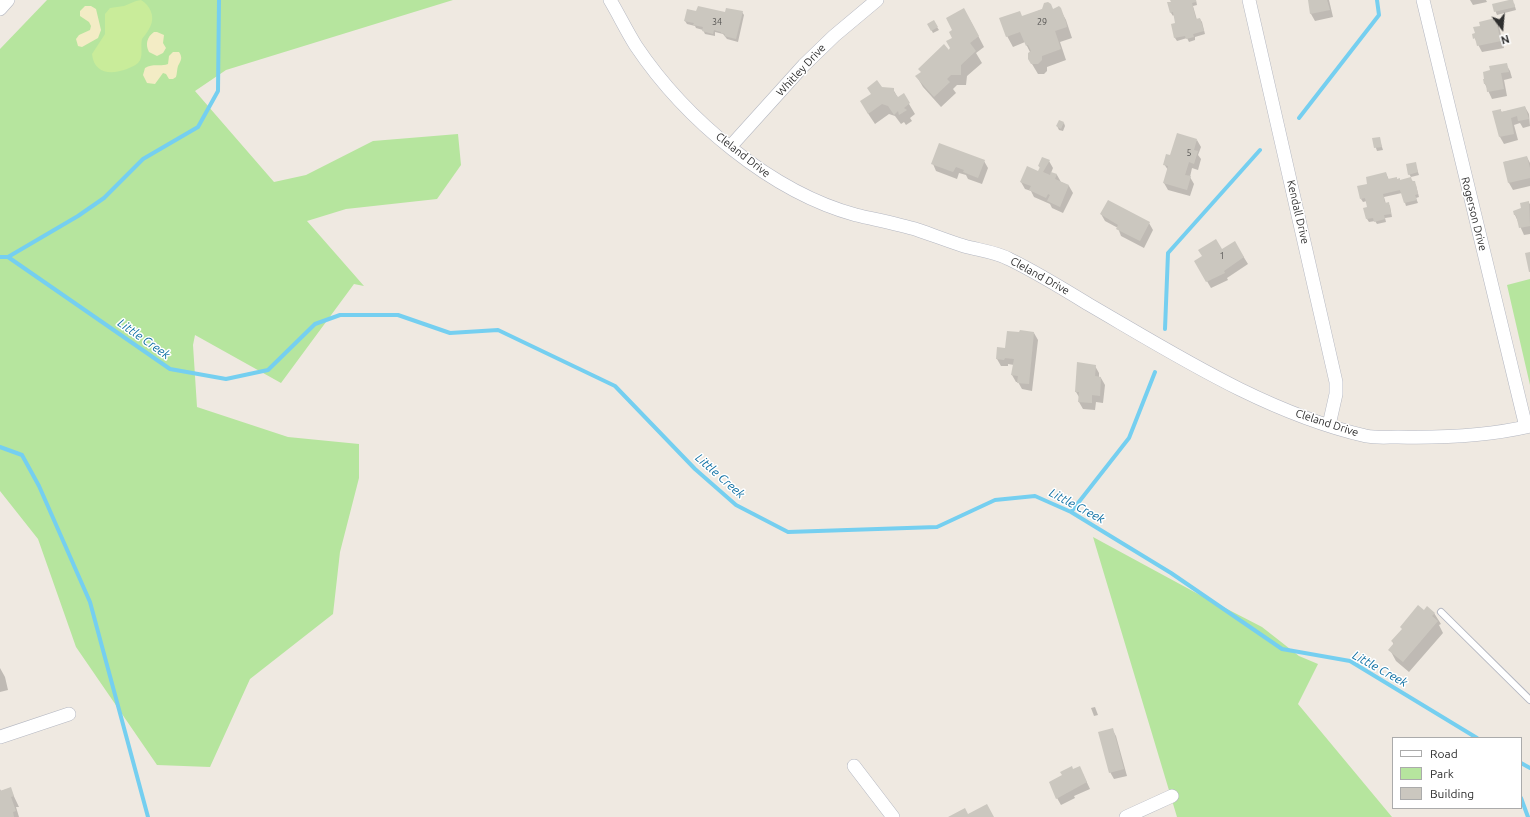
<!DOCTYPE html>
<style>
body{margin:0}
#map{position:relative;width:1530px;height:817px;overflow:hidden;background:#efe9e1;font-family:Ubuntu,sans-serif}
canvas{display:block}
.legend{position:absolute;left:1392px;top:737px;width:130px;height:72px;box-sizing:border-box;background:#fff;border:1px solid #ababab;margin:0;padding:5px 7px;list-style:none;font-size:12px;color:#2e2e2e}
.legend li{display:flex;align-items:center;gap:8px;height:20px}
.legend b{width:20px;border:1px solid #ababab}
.north{position:absolute;left:1482px;top:8px;width:40px;height:40px;-webkit-text-stroke:3px #fff;paint-order:stroke;rotate:164deg;font-size:11px;font-weight:700;line-height:16px;text-align:center;color:#2e2e2e}
.north::after{content:'';display:block;margin:auto;width:14px;height:18px;background:#2e2e2e;clip-path:polygon(50% 0,100% 100%,50% 72%,0 100%)}
</style>
<div id="map">
<canvas width="1530" height="817"></canvas>
<ul class="legend">
<li><b style="height:5px;background:#fff"></b>Road</li>
<li><b style="height:11px;background:#b6e59e"></b>Park</li>
<li><b style="height:11px;background:#cbc7bf"></b>Building</li>
</ul>
<div class="north">N</div>
</div>
<script>
const c = document.querySelector('canvas').getContext('2d');
c.lineJoin = 'round';
function fill(path, color) { c.fillStyle = color; c.fill(path, 'evenodd'); }
function trace(path, color, width, dash) { c.strokeStyle = color; c.lineWidth = width; c.lineCap = dash ? 'butt' : 'round'; c.setLineDash(dash || []); c.stroke(path); }
function write(font, color, halo, rows, align = 'center') {
  c.font = font + ' Ubuntu,sans-serif'; c.lineWidth = 3; c.setLineDash([]); c.textBaseline = 'middle'; c.strokeStyle = halo; c.fillStyle = color; for (const [text, x, y, turn = 0] of rows) {
    c.save(); c.translate(x, y); c.rotate((+turn || 0) * Math.PI / 180); c.textAlign = isNaN(turn) ? turn : align; if (halo) c.strokeText(text, 0, 0); c.fillText(text, 0, 0); c.restore();
  }
}
fill(new Path2D(`
 M 47,0 L 453,0 L 226,70 L 195,91 L 274,182 L 306,175 L 373,141 L 458,134 L 461,165 L 437,199 L 346,209 L 307,221 L 364,286 L 354,284 L 281,383 L 195,335 L 193,345 L 197,407 L 288,437 L 359,444 L 359,478 L 340,552 L 333,614 L 250,679 L 210,767 L 157,765 L 76,647 L 38,539 L 0,491 L 0,49 Z
 M 1530,279 L 1530,385 L 1507,285 Z
 M 1093,537 L 1200,595 L 1262,627 L 1299,656 L 1318,664 L 1298,704 L 1392,817 L 1177,817 Z`), '#b6e59e');
fill(new Path2D(`
 M 85,6 L 91,6 L 96,9 L 101,30 L 98,38 L 82,47 L 78,46 L 76,39 L 79,35 L 90,30 L 91,26 L 89,22 L 80,16 L 80,11 Z
 M 154,32 L 157,32 L 164,35 L 163,43 L 166,48 L 163,53 L 157,56 L 149,52 C 145,44 147,37 154,32 Z
 M 173,52 L 179,52 C 183,58 181,60 178,66 C 177,69 177,74 176,77 L 173,79 L 169,79 L 166,74 L 163,73 L 155,84 L 147,83 L 143,75 L 145,68 C 153,63 160,67 168,64 L 169,56 Z`), '#f3ecc5');
fill(new Path2D(`
 M 141,0 C 151,6 156,18 149,29 C 147,33 144,36 142,39 C 140,47 144,57 138,63 C 135,66 130,67 127,69 C 111,75 94,74 92,54 L 105,34 L 105,14 L 110,8 L 124,6 L 136,1 Z`), '#c9ec9a');
fill(new Path2D(`
 M 1171,0 L 1196,0 L 1197,5 L 1193,6 L 1197,20 L 1200,19 L 1202,22 L 1205,34 L 1195,37 L 1195,40 L 1189,42 L 1187,38 L 1177,41 L 1175,38 L 1177,24 L 1174,15 L 1173,16 L 1171,13 Z
 M 1307,0 L 1329,0 L 1333,17 L 1315,21 L 1311,14 L 1309,0 Z
 M 1468,0 L 1486,0 L 1487,2 L 1473,5 L 1470,0 Z
 M 1514,3 L 1516,10 L 1497,15 L 1493,5 Z
 M 1050,4 L 1053,10 L 1060,9 L 1066,20 L 1072,38 L 1060,42 L 1066,60 L 1047,67 L 1047,71 L 1044,74 L 1038,74 L 1029,59 L 1030,52 L 1025,42 L 1013,47 L 1007,36 L 1022,17 L 1043,9 Z
 M 697,12 L 742,12 L 744,15 L 738,42 L 727,39 L 723,34 L 715,32 L 715,36 L 705,34 L 703,30 L 696,28 L 695,26 L 687,24 L 685,21 Z
 M 970,20 L 984,47 L 976,53 L 982,63 L 967,76 L 966,85 L 957,85 L 953,89 L 956,93 L 941,107 L 923,87 L 917,77 L 949,51 L 953,39 Z
 M 1495,20 L 1499,26 L 1504,48 L 1482,52 L 1473,35 L 1476,34 L 1481,26 Z
 M 933,21 L 939,30 L 933,33 L 928,24 Z
 M 1506,64 L 1510,71 L 1512,78 L 1504,80 L 1507,96 L 1492,99 L 1485,84 Z
 M 882,88 L 893,89 L 898,98 L 909,104 L 915,114 L 910,118 L 912,121 L 906,125 L 904,122 L 901,124 L 895,116 L 889,114 L 875,124 L 867,112 Z
 M 1525,107 L 1529,114 L 1530,126 L 1523,128 L 1520,123 L 1514,125 L 1518,140 L 1504,144 L 1500,137 L 1493,112 L 1500,110 L 1502,112 Z
 M 1064,123 L 1065,126 L 1063,131 L 1059,130 L 1057,126 Z
 M 1379,138 L 1383,150 L 1377,151 L 1373,139 Z
 M 1197,140 L 1201,147 L 1198,155 L 1201,159 L 1198,170 L 1192,168 L 1190,177 L 1194,184 L 1190,196 L 1168,190 L 1164,183 L 1168,170 L 1164,164 L 1171,157 Z
 M 1527,157 L 1530,163 L 1530,186 L 1513,190 L 1509,183 L 1504,162 Z
 M 1043,158 L 1049,161 L 1053,168 L 1051,173 L 1057,175 L 1061,182 L 1069,186 L 1073,193 L 1063,213 L 1052,208 L 1050,204 L 1034,197 L 1031,191 L 1025,189 L 1021,182 L 1039,172 L 1040,168 L 1039,166 Z
 M 984,161 L 988,168 L 982,184 L 968,179 L 966,175 L 959,173 L 957,179 L 936,171 L 933,164 Z
 M 1415,163 L 1419,175 L 1411,177 L 1409,174 Z
 M 1386,173 L 1389,180 L 1400,181 L 1411,179 L 1416,185 L 1419,197 L 1416,198 L 1418,203 L 1406,206 L 1402,193 L 1384,197 L 1386,204 L 1388,203 L 1390,206 L 1392,217 L 1385,218 L 1386,222 L 1377,224 L 1375,221 L 1369,222 L 1367,219 L 1369,208 L 1367,201 L 1363,202 L 1361,199 L 1368,185 Z
 M 1528,202 L 1530,204 L 1530,234 L 1524,235 L 1515,215 Z
 M 1101,214 L 1149,223 L 1153,230 L 1144,248 L 1121,236 L 1118,228 L 1105,221 Z
 M 1235,243 L 1248,264 L 1227,278 L 1228,280 L 1211,288 L 1195,261 L 1222,250 Z
 M 1034,333 L 1038,340 L 1032,391 L 1022,389 L 1018,382 L 1016,382 L 1012,375 L 1014,365 L 1008,364 L 1008,366 L 1001,366 L 997,359 L 1006,349 Z
 M 1095,366 L 1099,373 L 1099,378 L 1101,378 L 1105,385 L 1103,403 L 1096,402 L 1095,410 L 1083,409 L 1079,402 L 1079,397 L 1076,392 Z
 M 1424,611 L 1434,613 L 1441,624 L 1439,625 L 1443,633 L 1409,672 L 1396,661 L 1390,650 L 1394,645 L 1392,641 Z
 M 0,668 L 5,677 L 8,690 L 0,692 Z
 M 1095,707 L 1098,715 L 1094,716 L 1091,708 Z
 M 1112,729 L 1116,736 L 1127,776 L 1114,779 L 1110,772 Z
 M 1073,770 L 1083,774 L 1090,789 L 1074,796 L 1075,798 L 1061,805 L 1057,798 Z
 M 10,788 L 19,807 L 16,807 L 19,817 L 0,817 L 0,789 L 1,791 Z`), '#0003');
trace(new Path2D(`
 M 1299,118 L 1379,15 L 1377,0
 M 0,257 L 8,257 L 170,369 L 226,379 L 268,370 L 315,324 L 340,315 L 398,315 L 450,333 L 498,330 L 615,386 L 695,469 L 736,505 L 788,532 L 937,527 L 995,500 L 1035,496 L 1071,512 L 1171,573 L 1282,649 L 1350,661 L 1477,738
 M 8,257 L 78,216 L 104,198 L 143,159 L 198,127 L 218,91 L 219,0
 M 1165,329 L 1168,253 L 1260,150
 M 0,447 L 22,455 L 39,486 L 90,602 L 148,817
 M 1071,512 L 1129,438 L 1155,372
 M 1521,763 L 1530,768
 M 1521,798 L 1528,817`), '#75cff0', 4);
fill(new Path2D(`
 M 1170,0 L 1196,0 L 1196,2 L 1192,3 L 1196,19 L 1200,18 L 1204,31 L 1193,34 L 1194,37 L 1186,39 L 1185,36 L 1174,38 L 1171,24 L 1175,23 L 1173,12 L 1170,13 L 1167,2 L 1171,2 Z
 M 1308,0 L 1327,0 L 1330,10 L 1310,14 Z
 M 1509,0 L 1513,0 L 1515,7 L 1494,12 L 1492,4 Z
 M 1048,2 L 1051,4 L 1053,9 L 1059,6 L 1061,8 L 1066,22 L 1067,27 L 1055,31 L 1061,49 L 1042,56 L 1042,60 L 1038,64 L 1031,64 L 1028,59 L 1028,53 L 1031,51 L 1028,45 L 1026,46 L 1020,32 L 1006,37 L 999,18 L 1020,11 L 1022,16 L 1042,9 L 1044,3 Z
 M 698,6 L 725,12 L 726,8 L 743,11 L 736,39 L 724,36 L 725,34 L 721,33 L 721,32 L 714,30 L 713,34 L 702,31 L 703,27 L 693,25 L 694,23 L 684,21 L 687,9 L 696,11 Z
 M 964,8 L 979,36 L 970,43 L 976,51 L 961,65 L 961,75 L 951,75 L 947,79 L 950,82 L 934,97 L 915,76 L 921,72 L 918,69 L 944,44 L 949,50 L 950,48 L 946,41 L 952,38 L 949,32 L 952,30 L 946,18 Z
 M 1495,18 L 1501,41 L 1477,46 L 1475,38 L 1473,39 L 1472,34 L 1475,33 L 1473,27 L 1480,26 L 1479,22 Z
 M 934,20 L 938,27 L 931,31 L 927,24 Z
 M 1507,63 L 1509,72 L 1501,73 L 1504,89 L 1487,92 L 1486,84 L 1484,84 L 1483,79 L 1484,79 L 1483,72 L 1490,70 L 1489,66 Z
 M 877,80 L 882,87 L 894,88 L 894,92 L 898,97 L 904,93 L 910,103 L 904,108 L 907,110 L 899,115 L 898,111 L 894,115 L 888,106 L 882,104 L 868,114 L 860,101 L 871,94 L 867,88 Z
 M 1525,106 L 1529,119 L 1518,121 L 1517,116 L 1511,118 L 1514,134 L 1499,137 L 1492,111 L 1501,109 L 1501,112 Z
 M 1059,120 L 1064,122 L 1061,129 L 1056,126 Z
 M 1177,133 L 1197,139 L 1194,150 L 1198,151 L 1194,164 L 1189,162 L 1185,175 L 1191,176 L 1187,190 L 1163,183 L 1168,166 L 1163,165 L 1166,154 L 1170,155 Z
 M 1380,137 L 1382,147 L 1374,148 L 1372,138 Z
 M 939,143 L 985,160 L 978,178 L 963,172 L 964,170 L 956,167 L 953,172 L 931,164 Z
 M 1527,156 L 1530,168 L 1530,178 L 1508,183 L 1503,162 Z
 M 1042,157 L 1050,160 L 1043,172 L 1050,175 L 1051,172 L 1057,174 L 1055,179 L 1069,185 L 1060,207 L 1047,201 L 1050,195 L 1048,194 L 1046,198 L 1029,190 L 1031,186 L 1020,182 L 1027,166 L 1038,171 L 1040,167 L 1038,166 Z
 M 1416,162 L 1418,172 L 1408,175 L 1406,164 Z
 M 1386,172 L 1388,179 L 1397,177 L 1397,179 L 1400,178 L 1400,180 L 1411,177 L 1412,181 L 1415,181 L 1418,194 L 1415,195 L 1417,200 L 1404,203 L 1400,190 L 1383,194 L 1385,203 L 1389,202 L 1391,214 L 1384,215 L 1385,219 L 1374,222 L 1373,218 L 1366,219 L 1363,208 L 1367,207 L 1365,198 L 1360,199 L 1357,186 L 1367,184 L 1366,177 Z
 M 1108,200 L 1150,222 L 1140,241 L 1116,229 L 1118,225 L 1100,214 Z
 M 1529,201 L 1530,226 L 1519,228 L 1516,215 L 1514,215 L 1513,211 L 1521,208 L 1520,203 Z
 M 1216,239 L 1222,249 L 1235,241 L 1244,257 L 1224,271 L 1225,273 L 1206,282 L 1194,261 L 1202,256 L 1198,250 Z
 M 1530,252 L 1530,272 L 1529,272 L 1525,253 Z
 M 1020,330 L 1034,332 L 1029,384 L 1017,383 L 1018,376 L 1011,375 L 1014,359 L 1005,358 L 1004,360 L 996,359 L 997,347 L 1005,348 L 1007,331 L 1019,332 Z
 M 1077,362 L 1096,365 L 1095,376 L 1101,377 L 1100,396 L 1092,395 L 1092,403 L 1078,402 L 1079,392 L 1075,392 Z
 M 1418,605 L 1424,610 L 1427,606 L 1435,613 L 1432,616 L 1438,621 L 1403,662 L 1388,650 L 1394,643 L 1391,641 L 1402,629 L 1400,627 Z
 M 1113,728 L 1124,769 L 1109,773 L 1098,732 Z
 M 1072,766 L 1073,769 L 1080,766 L 1087,782 L 1056,799 L 1049,782 L 1062,775 L 1060,772 Z
 M 11,787 L 14,796 L 11,797 L 16,811 L 13,812 L 14,817 L 0,817 L 0,791 Z
 M 987,804 L 994,817 L 948,817 L 965,808 L 968,814 Z`), '#cbc7bf');
const lane = new Path2D(`
 M 1441,612 L 1530,700`);
const street = new Path2D(`
 M 610,0 C 619,15 627,32 636,46 C 685,119 771,192 856,215 C 877,220 898,224 918,230 C 933,235 948,241 964,246 C 978,250 996,252 1009,259 C 1036,272 1062,288 1088,304 C 1176,355 1266,413 1366,436 C 1376,438 1387,437 1398,437 C 1442,438 1487,436 1530,426
 M 1249,0 L 1336,382 L 1336,394 L 1329,425
 M 1423,0 L 1526,427
 M 0,9 L 8,0
 M 730,147 L 804,65 L 834,36 L 877,0
 M 0,737 L 69,714
 M 854,766 L 893,817
 M 1126,817 L 1172,796`);
trace(lane, '#b4b7c1', 8);
trace(street, '#b4b7c1', 14);
trace(lane, '#fff', 6);
trace(street, '#fff', 13);
write('9px', '#555452', null, [
 ["34",717,22],
 ["29",1042,22],
 ["5",1189,153],
 ["1",1222,256]
]);
write('11px', '#2e2e2e', '#fff', [
 ["Whitley Drive",801,70,-47],
 ["Cleland Drive",743,155,38],
 ["Kendall Drive",1298,212,77],
 ["Rogerson Drive",1474,214,76],
 ["Cleland Drive",1040,276,29],
 ["Cleland Drive",1327,423,18]
]);
write('italic 12px', '#0d6fa3', '#fff', [
 ["Little Creek",144,339,35],
 ["Little Creek",720,476,41],
 ["Little Creek",1077,506,28],
 ["Little Creek",1380,669,29]
]);
</script>
